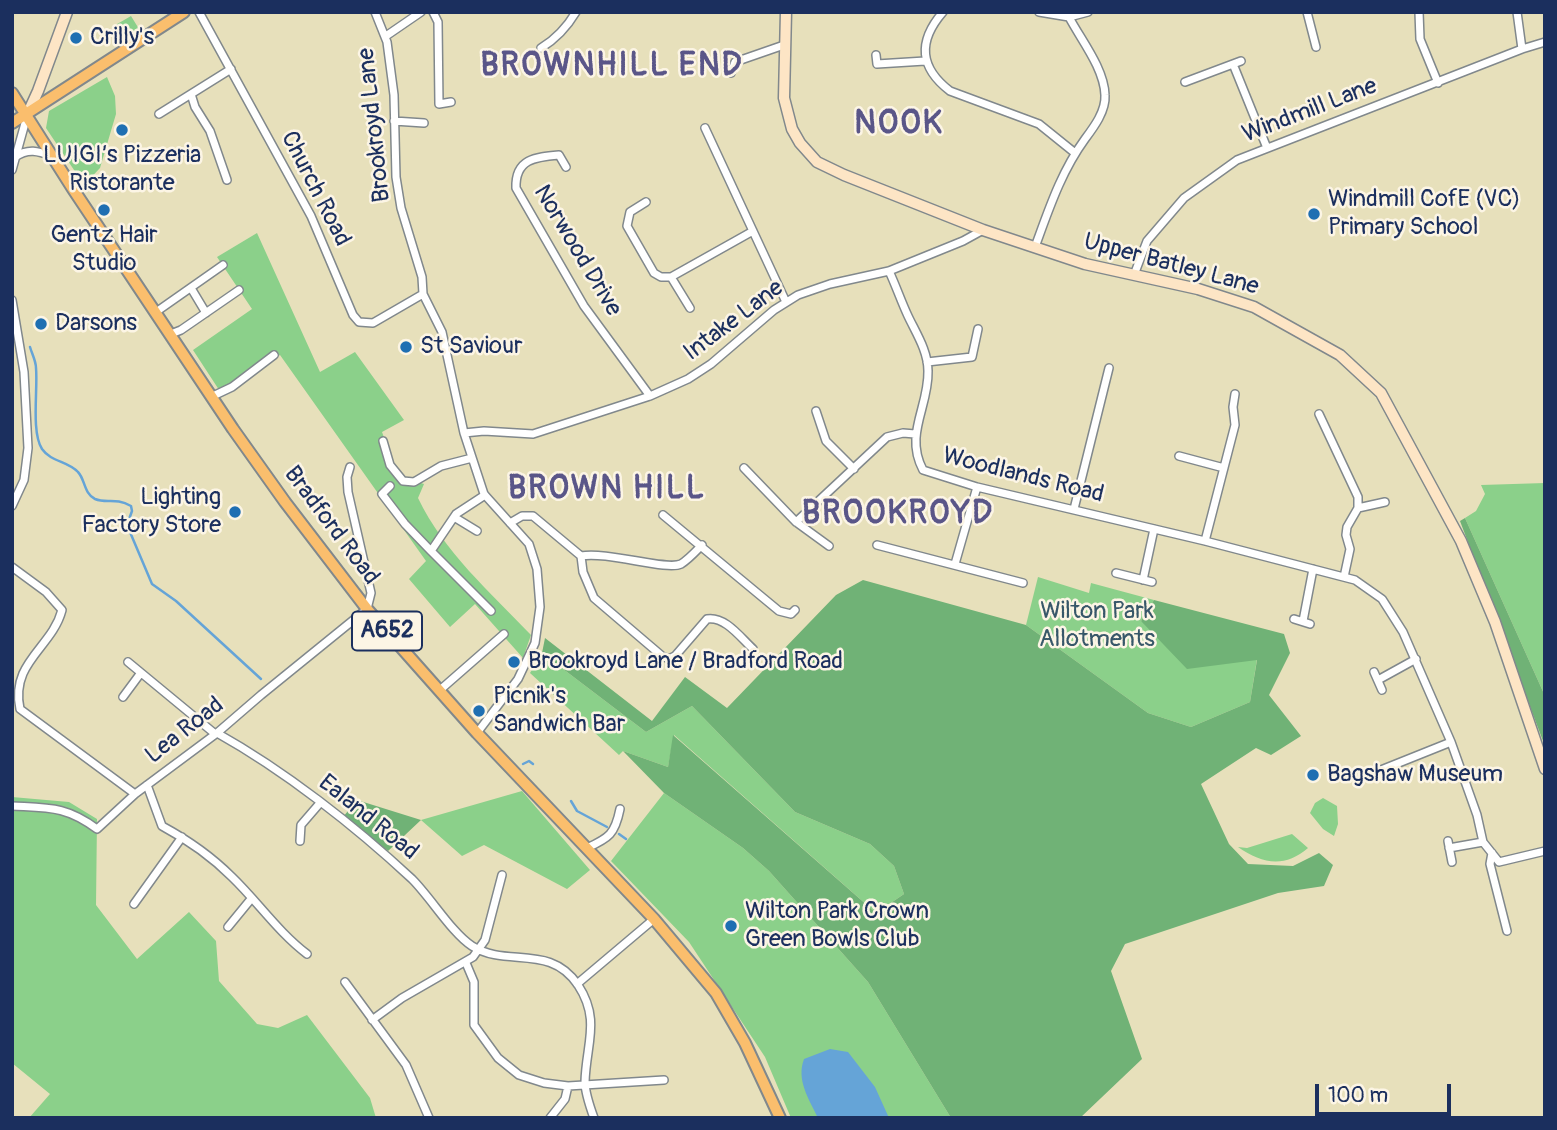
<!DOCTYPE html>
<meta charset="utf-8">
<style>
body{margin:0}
#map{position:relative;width:1557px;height:1130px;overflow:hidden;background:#e7e0bb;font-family:Pangolin,sans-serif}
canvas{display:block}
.frame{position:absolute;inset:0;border:14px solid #1b2f5e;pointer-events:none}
.scale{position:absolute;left:1315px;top:1084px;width:136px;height:32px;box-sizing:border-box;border:4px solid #1b2f5e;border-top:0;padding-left:9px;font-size:21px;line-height:24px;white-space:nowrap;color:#1b2f5e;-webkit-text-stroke:5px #fcf5e5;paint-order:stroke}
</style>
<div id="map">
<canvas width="1557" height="1130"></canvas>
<div class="frame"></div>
<div class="scale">100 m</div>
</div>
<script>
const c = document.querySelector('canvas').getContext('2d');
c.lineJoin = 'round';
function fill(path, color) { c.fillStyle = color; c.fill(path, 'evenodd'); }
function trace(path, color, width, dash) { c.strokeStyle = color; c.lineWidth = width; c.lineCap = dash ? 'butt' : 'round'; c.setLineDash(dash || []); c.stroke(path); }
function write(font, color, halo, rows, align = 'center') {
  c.font = font + ' Pangolin,sans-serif'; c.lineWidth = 5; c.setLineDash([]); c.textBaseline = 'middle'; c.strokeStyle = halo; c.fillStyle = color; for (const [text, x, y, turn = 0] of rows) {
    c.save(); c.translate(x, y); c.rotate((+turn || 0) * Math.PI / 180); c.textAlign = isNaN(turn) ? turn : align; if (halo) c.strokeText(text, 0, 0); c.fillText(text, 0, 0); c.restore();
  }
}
fill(new Path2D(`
 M 131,16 L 139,29 L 121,41 L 112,27 Z
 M 107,77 L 115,96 L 116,114 L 100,168 L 84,185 L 46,128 L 49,111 Z
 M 257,233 L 320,372 L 355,352 L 404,420 L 382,432 L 393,462 L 405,478 L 424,484 L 418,498 C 444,552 490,592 531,635 L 523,658 L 475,604 L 450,627 L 409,579 L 426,561 L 280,355 L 223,396 L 193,350 L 252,309 L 217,257 Z
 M 1545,483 L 1545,696 L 1465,518 L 1476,511 L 1485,494 L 1481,485 Z
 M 1038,577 L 1089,593 L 1091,583 L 1154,600 L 1141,621 L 1257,659 L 1250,702 L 1191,727 L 1148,713 L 1026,625 Z
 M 542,653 L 646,732 L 692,706 L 795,812 L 870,844 L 894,866 L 904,894 L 876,913 L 674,735 L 668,767 L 623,751 L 619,755 L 530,673 Z
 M 522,791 L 590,870 L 567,889 L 484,845 L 462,856 L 421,820 Z
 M 664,793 L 743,848 L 769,871 L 868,982 L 951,1118 L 791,1118 L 765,1057 L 689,942 L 611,861 Z
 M 12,797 L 69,802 L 97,819 L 96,905 L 137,959 L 189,912 L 216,941 L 219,981 L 257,1024 L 278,1028 L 307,1015 L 370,1098 L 376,1118 L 29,1118 L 50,1094 L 12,1063 Z
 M 1323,798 L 1337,806 L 1338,824 L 1334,836 L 1323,829 L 1310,813 L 1315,803 Z
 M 1292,834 L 1308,848 C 1285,868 1262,864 1238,847 L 1247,848 Z`), '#8bd08a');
fill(new Path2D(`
 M 1465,518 L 1545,696 L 1543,741 L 1460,521 Z
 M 863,580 L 1026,625 L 1148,713 L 1191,727 L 1250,702 L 1257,660 L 1187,669 L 1141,621 L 1154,600 L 1284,634 L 1290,653 L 1269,695 L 1301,736 L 1271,755 L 1256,748 L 1201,784 L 1229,844 L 1248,864 L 1293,866 L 1319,853 L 1333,865 L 1324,886 L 1278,893 L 1125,944 L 1111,971 L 1142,1059 L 1080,1118 L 951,1118 L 868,982 L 769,871 L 743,848 L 664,793 L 623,751 L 668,767 L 673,735 L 876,913 L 904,894 L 894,866 L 870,844 L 795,812 L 692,706 L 646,732 L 542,653 L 545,638 L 652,721 L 685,677 L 727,708 L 836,595 Z
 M 357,800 L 421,820 L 388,851 L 343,817 Z`), '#70b276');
fill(new Path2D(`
 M 830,1049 L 848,1052 L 875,1087 L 889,1118 L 818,1118 C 809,1099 796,1080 804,1059 Z`), '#65a4d7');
trace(new Path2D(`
 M 30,347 C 32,354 36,361 36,368 C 38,389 31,432 42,449 C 51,462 68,461 78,472 C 85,479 84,494 95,499 C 107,504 115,497 131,506 L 132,511 L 127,525 L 152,584 L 176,601 L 261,679
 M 523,764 L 529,761 L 533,764
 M 571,801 L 577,811 L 607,827
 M 619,834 L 626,839`), '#65a4d7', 2.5);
const street = new Path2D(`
 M 199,12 L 311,216 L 353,315 L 359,322 L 373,323 L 423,294
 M 375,12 L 387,42 L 394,95 L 396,177 L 401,208 L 422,277 L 423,294 L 442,332 L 464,433 L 484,494 L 529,544 L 537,569 L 540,607 L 535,643 L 518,679 L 477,733
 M 433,12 L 438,22 L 439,104 L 451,102
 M 943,12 C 917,42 920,68 950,91 L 1039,124 L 1075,153
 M 1039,12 L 1069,17 L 1088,12
 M 1307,12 L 1316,47
 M 1419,12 L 1420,39 L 1438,83
 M 1517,12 L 1522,49
 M 386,36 L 421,12
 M 541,48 C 556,39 567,27 576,12
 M 876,55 L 877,64 L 925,61
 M 1233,64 L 1267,148
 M 731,73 L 735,62 L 784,45
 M 1185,82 L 1241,61
 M 191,94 L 195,107 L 210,131 L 227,180
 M 159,114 L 231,69
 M 394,121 L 424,123
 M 705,128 L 786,302
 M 15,157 C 28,148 38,151 52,156
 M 566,167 L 559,155 C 535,157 515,159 516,188 L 584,306 L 650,396
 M 12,170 L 27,116
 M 646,202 L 630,212 L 627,226 L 654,273 L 661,277 L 671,277 L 753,231
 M 1035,247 C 1049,209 1061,172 1085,139 C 1094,127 1106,111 1105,95 C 1104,68 1081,40 1069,17
 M 889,271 C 896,286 901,301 908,316 C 916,333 928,351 928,371 C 929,407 904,434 923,470 L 977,487 L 1205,541 L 1355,580 L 1382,599 L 1403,632 L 1451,742 L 1477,815 L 1483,842 L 1499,862 L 1545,851
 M 1134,275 L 1147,241 L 1184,198 L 1237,160 L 1522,49 L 1545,42
 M 671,277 L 690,308
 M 191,288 L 206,313
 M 12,300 L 24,372 L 28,448 L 24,480 L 12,506
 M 156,312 L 223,265
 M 171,334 L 181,330 L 239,290
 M 927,362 L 972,357 L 978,329
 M 213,396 L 232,387 L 274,355
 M 816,411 L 826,441 L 854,469
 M 1319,414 L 1358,497 L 1358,508 L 1347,527 L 1346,535 L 1350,549 L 1344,577
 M 464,433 L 484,431 L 533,434 L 650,396 L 688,379 L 711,364 L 774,310 L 798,295 L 830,284 L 889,271 L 963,241 L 983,230
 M 383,441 L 390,465 L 403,481 L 414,482 L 441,466 L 472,458
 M 1179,456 L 1224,468
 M 744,468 L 796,522 L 829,546
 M 390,486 L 382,494 L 405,524 L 431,551
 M 485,495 L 456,514 L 431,551 L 491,611
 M 1358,508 L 1385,502
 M 1074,509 L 1109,368
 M 663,515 L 779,611 L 791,614 L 795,610
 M 454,517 L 477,531
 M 796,522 L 887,437 L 903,433 L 915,434
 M 510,523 L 522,516 L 533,516 L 581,556 C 607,551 667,571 681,564 C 689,559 696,551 702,545
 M 1205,541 L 1235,425 L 1233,407 L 1235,394
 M 877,545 L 1023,583
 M 581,556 L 583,572 L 594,598 L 662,656 L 669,659 L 675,656 L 707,619 C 725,616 740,637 753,649
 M 955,564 L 977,487
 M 12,567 L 46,592 L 62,610 C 52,648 10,662 20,709 L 135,794
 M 1116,573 L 1152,582
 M 1143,580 L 1154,529
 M 1294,619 L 1310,624
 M 1303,621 L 1313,569
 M 128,662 L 214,733
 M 1374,672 L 1382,690
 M 1378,680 L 1416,659
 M 440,690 L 504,634
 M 123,697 L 140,674
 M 217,733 C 285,771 355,826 412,879 C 431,898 452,933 472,946 C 507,968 550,943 578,985 C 601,1020 586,1044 585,1082 C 585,1093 590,1107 594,1118
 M 1376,772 L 1451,742
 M 147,785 L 162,826 C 188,840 211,856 232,877 C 258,902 278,932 307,954
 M 12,806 C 49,808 66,806 97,829 L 135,794 L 217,733 L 261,695 L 367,609 L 371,593 L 348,492 L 347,477 L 350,467
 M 300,841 L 301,825 L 320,803
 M 1448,841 L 1452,862
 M 587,848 C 609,838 615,834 620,809
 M 1449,848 L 1483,842
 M 1492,853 L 1490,864 L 1507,931
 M 134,904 L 182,837
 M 228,927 L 251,899
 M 466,963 L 474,982 L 474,1025 L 498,1058 L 519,1075 L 544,1083 L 568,1086 L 664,1080
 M 345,982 L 406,1065 L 429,1118
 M 577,984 L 654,919
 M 372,1020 L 402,998 L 473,957 L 485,940 L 502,875
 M 550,1118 L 565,1099 L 568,1086`);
const secondary = new Path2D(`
 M 786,12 L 784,98 L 792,129 L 800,143 L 817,162 L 844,175 L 983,230 L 1085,264 L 1198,289 L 1254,307 L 1340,355 L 1381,393 L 1461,541 L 1495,622 L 1545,769
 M 27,115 L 38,91 L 67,12`);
const primary = new Path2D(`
 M 12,93 L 73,189 L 233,429 L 285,502 L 367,609 L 477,733 L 654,919 L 716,993 L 745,1043 L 780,1118
 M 12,123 L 184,12`);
trace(street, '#81888c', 10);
trace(secondary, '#81888c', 13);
trace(primary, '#81888c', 14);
trace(street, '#fff', 7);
trace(secondary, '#fde5c5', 10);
trace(primary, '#fabe6d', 10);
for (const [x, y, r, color] of [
 [76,38,7,"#1f6fb2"],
 [122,130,7,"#1f6fb2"],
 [104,210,7,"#1f6fb2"],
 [1314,214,7,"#1f6fb2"],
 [41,324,7,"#1f6fb2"],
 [406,347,7,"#1f6fb2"],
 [235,512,7,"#1f6fb2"],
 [514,662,7,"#1f6fb2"],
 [479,711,7,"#1f6fb2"],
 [1313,775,7,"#1f6fb2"],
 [731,926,7,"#1f6fb2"]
]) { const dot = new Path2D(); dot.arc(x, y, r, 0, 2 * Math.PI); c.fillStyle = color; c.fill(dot); trace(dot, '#fcf5e5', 2.5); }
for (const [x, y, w] of [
 [387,631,70]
]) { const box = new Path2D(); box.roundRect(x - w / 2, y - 19.5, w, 39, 5); c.fillStyle = '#fcf5e5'; c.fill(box); trace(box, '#1b2f5e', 2); }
write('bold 23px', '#1b2f5e', null, [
 ["A652",387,631]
]);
write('24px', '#1b2f5e', '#fcf5e5', [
 ["Crilly's",90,38],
 ["LUIGI’s Pizzeria",122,156,"center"],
 ["Ristorante",122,184,"center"],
 ["Windmill CofE (VC)",1328,200],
 ["Primary School",1328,228],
 ["Gentz Hair",104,236,"center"],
 ["Studio",104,264,"center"],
 ["Darsons",55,324],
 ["St Saviour",420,347],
 ["Lighting",221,498,"right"],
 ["Factory Store",221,526,"right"],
 ["Brookroyd Lane / Bradford Road",528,662],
 ["Picnik's",493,697],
 ["Sandwich Bar",493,725],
 ["Bagshaw Museum",1327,775],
 ["Wilton Park Crown",745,912],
 ["Green Bowls Club",745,940]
], 'left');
write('24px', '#1b2f5e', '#fcf5e5', [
 ["Windmill Lane",1310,111,-21],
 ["Brookroyd Lane",375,125,-96],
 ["Church Road",315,189,63],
 ["Norwood Drive",577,251,59],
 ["Upper Batley Lane",1171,265,15],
 ["Intake Lane",734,321,-37],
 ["Woodlands Road",1023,476,14],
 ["Bradford Road",331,526,53],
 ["Lea Road",185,731,-38],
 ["Ealand Road",368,818,39]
]);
write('24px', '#375769', '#fcf5e5', [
 ["Wilton Park",1097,612],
 ["Allotments",1097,640]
]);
c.letterSpacing = '2px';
write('bold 32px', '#5a5688', '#fcf5e5', [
 ["BROWNHILL END",612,67],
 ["NOOK",899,125],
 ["BROWN HILL",607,490],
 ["BROOKROYD",898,515]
]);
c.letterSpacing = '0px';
</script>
